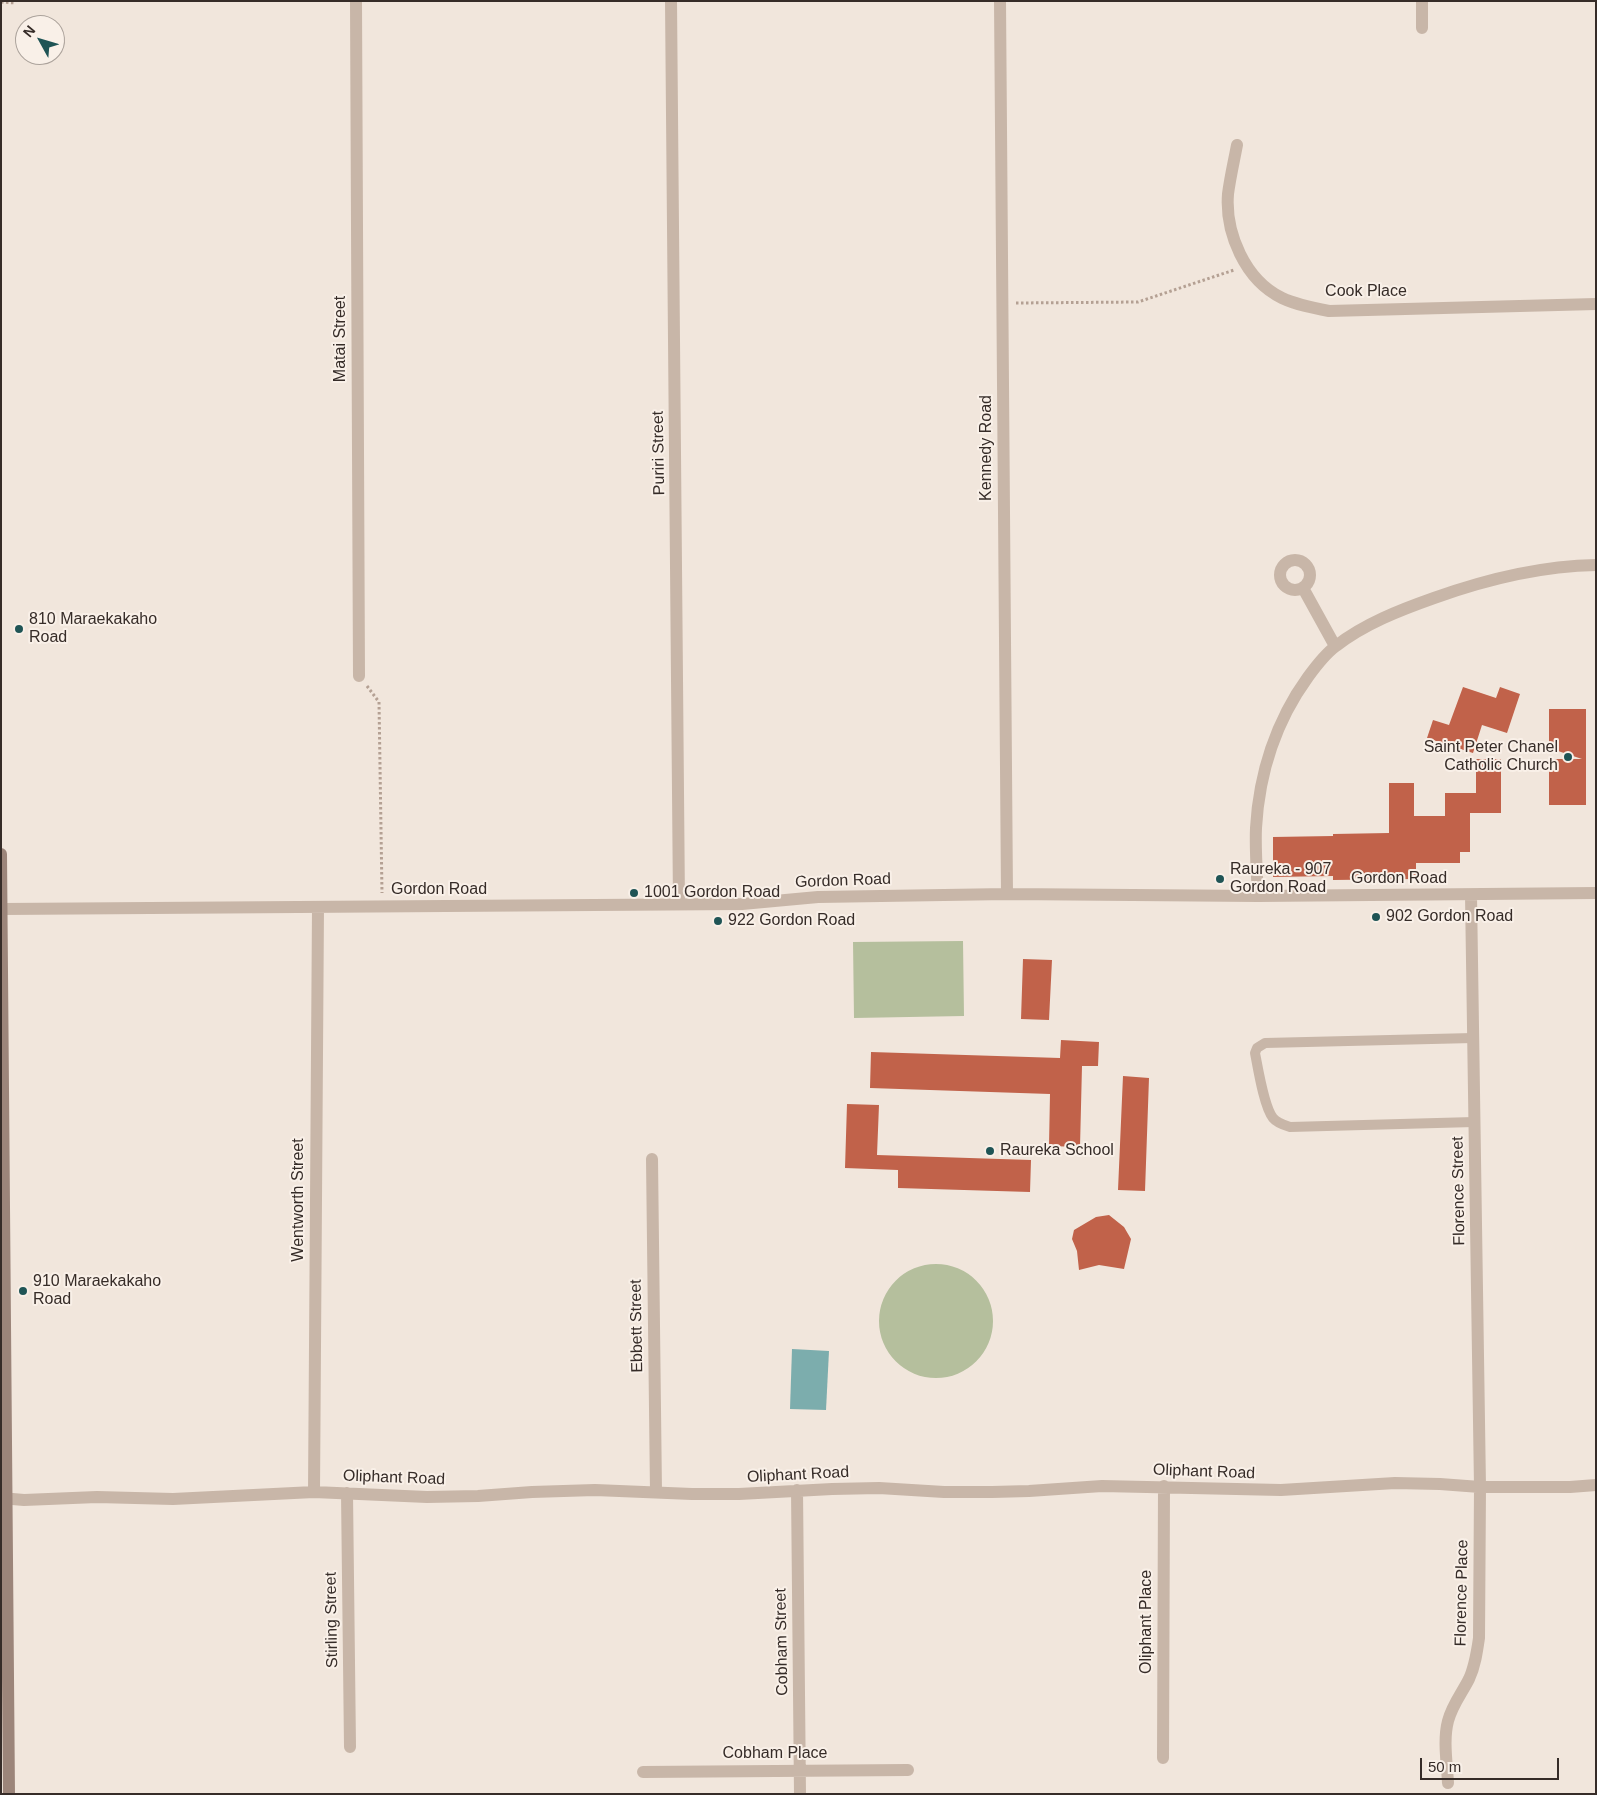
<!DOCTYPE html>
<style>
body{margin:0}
#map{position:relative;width:1597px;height:1795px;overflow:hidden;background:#f1e6dc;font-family:Arial,sans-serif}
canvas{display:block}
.frame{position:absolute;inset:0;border:2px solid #362c28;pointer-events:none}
.north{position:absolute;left:15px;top:15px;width:50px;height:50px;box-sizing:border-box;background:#f9f0e8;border:1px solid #aba29b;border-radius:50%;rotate:309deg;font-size:14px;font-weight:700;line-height:20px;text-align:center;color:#362c28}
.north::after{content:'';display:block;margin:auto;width:18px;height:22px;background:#1f5455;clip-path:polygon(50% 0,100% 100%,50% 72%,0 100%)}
.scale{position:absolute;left:1420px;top:1758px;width:139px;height:22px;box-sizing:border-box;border:2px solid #362c28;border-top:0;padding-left:6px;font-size:15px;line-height:18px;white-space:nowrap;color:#362c28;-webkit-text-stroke:4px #f9f0e8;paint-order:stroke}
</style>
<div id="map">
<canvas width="1597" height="1795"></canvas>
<div class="frame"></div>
<div class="north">N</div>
<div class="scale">50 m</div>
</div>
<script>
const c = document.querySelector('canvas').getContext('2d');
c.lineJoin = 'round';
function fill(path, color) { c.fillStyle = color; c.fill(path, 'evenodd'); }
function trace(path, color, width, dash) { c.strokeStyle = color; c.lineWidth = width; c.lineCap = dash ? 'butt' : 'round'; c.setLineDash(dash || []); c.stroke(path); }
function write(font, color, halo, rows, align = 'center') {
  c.font = font + ' Arial,sans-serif'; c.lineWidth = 4; c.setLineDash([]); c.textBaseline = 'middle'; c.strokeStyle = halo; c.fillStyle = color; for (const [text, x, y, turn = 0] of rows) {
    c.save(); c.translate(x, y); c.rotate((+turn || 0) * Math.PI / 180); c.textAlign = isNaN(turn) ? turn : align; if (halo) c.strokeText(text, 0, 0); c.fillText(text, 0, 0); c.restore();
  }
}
fill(new Path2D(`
 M 963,941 L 964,1016 L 854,1018 L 853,942 Z
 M879 1321a57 57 0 1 1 114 0a57 57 0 1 1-114 0Z`), '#b5bf9d');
fill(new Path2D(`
 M 792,1349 L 829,1351 L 826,1410 L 790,1409 Z`), '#7cadad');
fill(new Path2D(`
 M 1463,687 L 1496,698 L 1500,687 L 1520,694 L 1507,733 L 1482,725 L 1473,753 L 1427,738 L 1433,720 L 1449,725 Z
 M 1549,709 L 1586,709 L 1586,805 L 1549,805 L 1549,759 L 1582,759 L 1549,748 Z
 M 1476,759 L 1501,759 L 1501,813 L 1470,813 L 1470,852 L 1460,852 L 1460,863 L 1416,863 L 1416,879 L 1333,880 L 1333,876 L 1273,877 L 1273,837 L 1333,836 L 1333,834 L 1389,833 L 1389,783 L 1414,783 L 1414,816 L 1445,816 L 1445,793 L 1476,793 Z
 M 1023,959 L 1052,960 L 1049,1020 L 1021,1019 Z
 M 1061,1040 L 1099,1042 L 1098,1066 L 1082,1066 L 1080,1147 L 1049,1146 L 1050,1094 L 870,1088 L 871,1052 L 1060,1058 Z
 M 1123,1076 L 1149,1078 L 1145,1191 L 1118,1190 Z
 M 847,1104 L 879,1105 L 877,1155 L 1031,1160 L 1030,1192 L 898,1188 L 898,1170 L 845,1168 Z
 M 1109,1215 L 1124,1227 L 1131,1239 L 1124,1269 L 1099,1265 L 1079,1270 L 1077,1251 L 1072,1239 L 1074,1230 L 1096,1217 Z`), '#c1624a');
trace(new Path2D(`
 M 1,2 L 16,3
 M 1016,303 L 1138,302 L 1234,270
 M 367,686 L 379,702 L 382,893`), '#b4a093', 3, [2.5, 2.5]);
trace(new Path2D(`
 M 1473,1038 L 1265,1043 L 1257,1048 L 1255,1053 C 1258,1068 1264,1107 1273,1118 C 1277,1123 1284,1125 1290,1127 L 1474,1122`), '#c8b6a8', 10);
trace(new Path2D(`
 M 356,1 L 359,676
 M 671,1 L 679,904
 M 1000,1 L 1007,894
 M 1422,1 L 1422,28
 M 1237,145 C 1234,161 1230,178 1228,194 C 1225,233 1245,280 1282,298 C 1297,305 1313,308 1329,311 L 1596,304
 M1280 575a15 15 0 1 1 30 0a15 15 0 1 1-30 0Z
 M 1303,588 L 1335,646
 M 1258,896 C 1257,874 1255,850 1256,828 C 1259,774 1276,721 1308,677 C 1316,666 1325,654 1336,646 C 1364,624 1400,610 1434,598 C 1487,579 1539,566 1596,565
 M 2,909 L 742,904 L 818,897 L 1007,894 L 1258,896 L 1596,893
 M 652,1159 L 656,1492
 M 797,1490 L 800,1794
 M 314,1492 L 318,907
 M 347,1493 L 350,1747
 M 1,1498 L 24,1500 L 97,1497 L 173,1499 L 314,1492 L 427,1497 L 478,1496 L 532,1492 L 595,1490 L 692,1494 L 739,1494 L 832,1489 L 879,1488 L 944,1492 L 992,1492 L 1029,1491 L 1102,1486 L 1281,1490 L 1395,1483 L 1440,1484 L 1480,1487 L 1570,1487 L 1596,1485
 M 1163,1758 L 1164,1486
 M 643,1772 L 908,1770
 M 1448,1783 C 1447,1763 1443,1740 1448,1721 C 1452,1705 1462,1693 1469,1679 C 1475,1666 1477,1652 1479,1638 L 1480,1487 L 1471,895`), '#c8b6a8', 12);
trace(new Path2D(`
 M 1,854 L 9,1794`), '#9c857a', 12);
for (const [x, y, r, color] of [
 [19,629,5,"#1f5455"],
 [1568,757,5,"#1f5455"],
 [1220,879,5,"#1f5455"],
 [634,893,5,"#1f5455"],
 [1376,917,5,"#1f5455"],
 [718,921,5,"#1f5455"],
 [990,1151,5,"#1f5455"],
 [23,1291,5,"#1f5455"]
]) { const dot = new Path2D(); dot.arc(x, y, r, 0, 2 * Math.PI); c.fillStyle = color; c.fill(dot); trace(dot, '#f9f0e8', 2); }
write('16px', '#362c28', '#f9f0e8', [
 ["Cook Place",1366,292],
 ["Matai Street",341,339,-90],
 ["Kennedy Road",987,448,-90],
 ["Puriri Street",659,453,-91],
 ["Gordon Road",1399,879],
 ["Gordon Road",843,881,-2],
 ["Gordon Road",439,890],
 ["Florence Street",1459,1191,-91],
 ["Wentworth Street",299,1200,-90],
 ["Ebbett Street",637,1326,-91],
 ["Oliphant Road",1204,1472,2],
 ["Oliphant Road",798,1475,-3],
 ["Oliphant Road",394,1478,2],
 ["Florence Place",1462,1593,-89],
 ["Stirling Street",332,1620,-91],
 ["Oliphant Place",1147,1622,-90],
 ["Cobham Street",782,1642,-91],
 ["Cobham Place",775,1754]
]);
write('16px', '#362c28', '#f9f0e8', [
 ["810 Maraekakaho",29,620],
 ["Road",29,638],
 ["Saint Peter Chanel",1558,748,"right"],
 ["Catholic Church",1558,766,"right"],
 ["Raureka - 907",1230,870],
 ["Gordon Road",1230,888],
 ["1001 Gordon Road",644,893],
 ["902 Gordon Road",1386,917],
 ["922 Gordon Road",728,921],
 ["Raureka School",1000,1151],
 ["910 Maraekakaho",33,1282],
 ["Road",33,1300]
], 'left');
</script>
